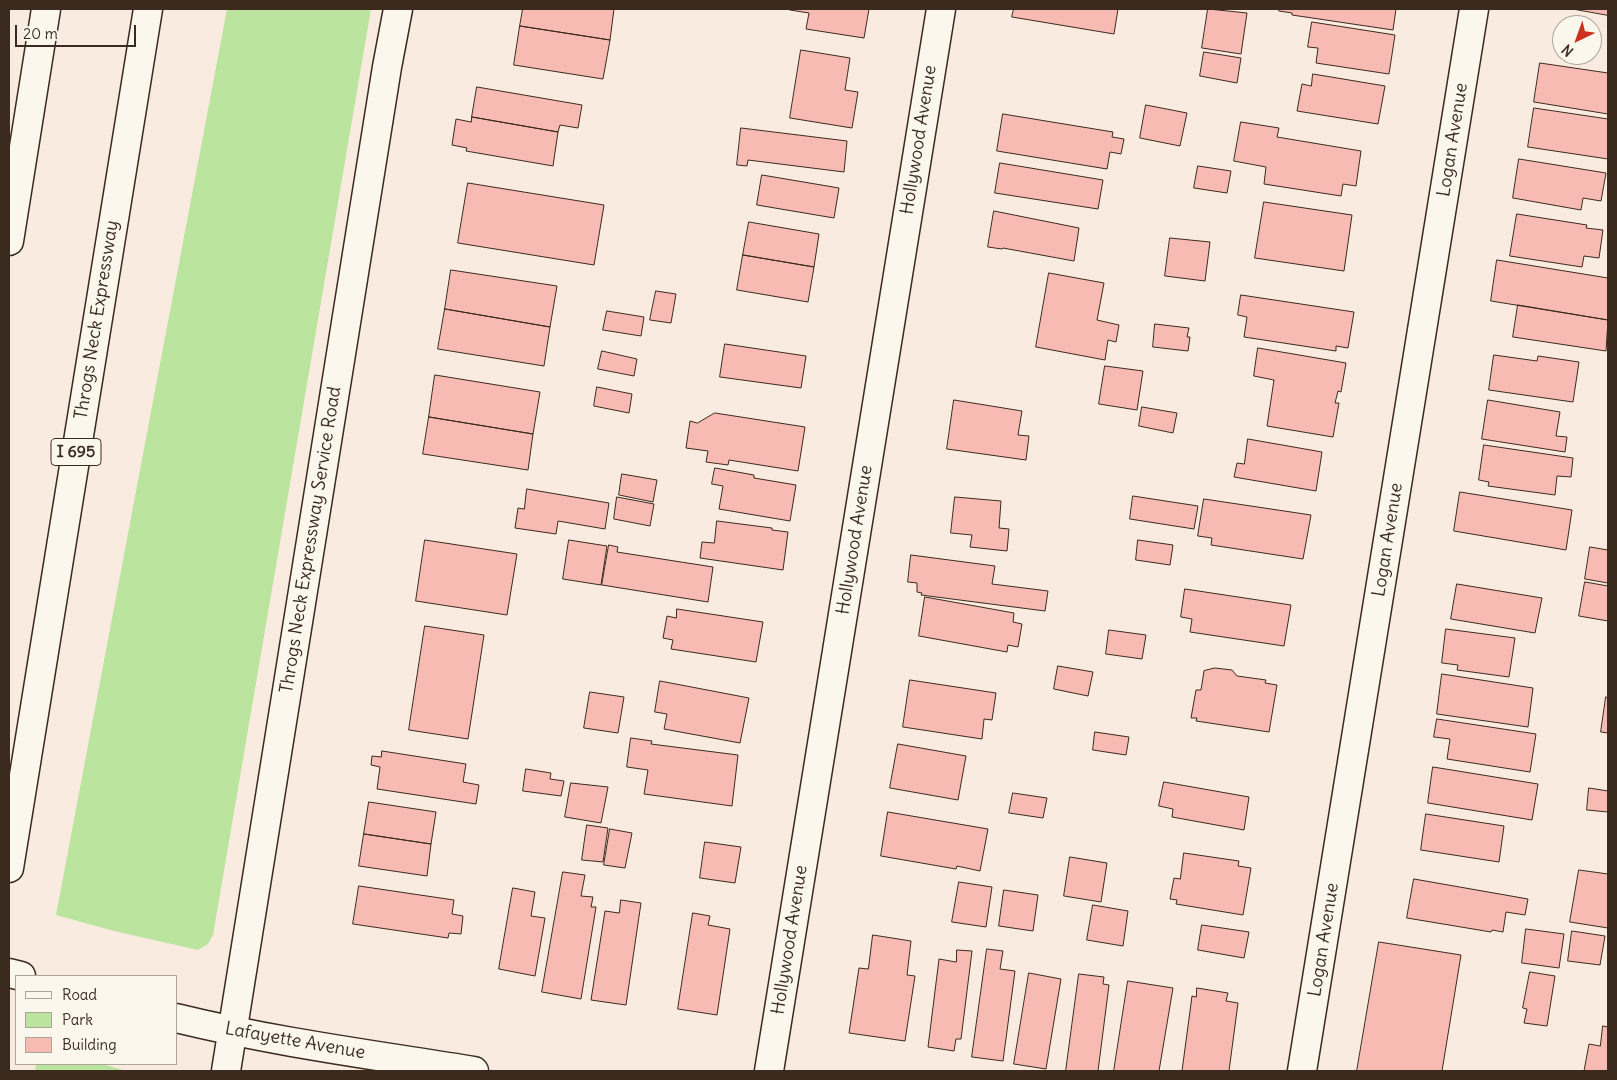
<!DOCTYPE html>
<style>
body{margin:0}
#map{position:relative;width:1617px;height:1080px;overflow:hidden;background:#faebe1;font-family:Delius,sans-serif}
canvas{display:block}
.frame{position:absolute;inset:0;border:10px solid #3b2a1e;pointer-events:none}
.legend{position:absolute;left:15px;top:975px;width:162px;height:90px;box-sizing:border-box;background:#fbf7ec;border:1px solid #aea59a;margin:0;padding:6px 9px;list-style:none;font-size:15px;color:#3b2a1e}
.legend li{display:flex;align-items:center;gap:10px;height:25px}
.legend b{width:25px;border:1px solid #aea59a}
.north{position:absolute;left:1552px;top:15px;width:50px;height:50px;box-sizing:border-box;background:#fbf7ec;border:1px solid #aea59a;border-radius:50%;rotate:222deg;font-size:14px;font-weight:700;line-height:20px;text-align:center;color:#3b2a1e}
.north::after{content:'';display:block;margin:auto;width:18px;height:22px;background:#c8321e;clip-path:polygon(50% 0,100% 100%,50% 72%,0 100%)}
.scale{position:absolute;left:15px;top:25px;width:121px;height:22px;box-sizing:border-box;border:2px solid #3b2a1e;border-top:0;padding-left:6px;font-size:15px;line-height:18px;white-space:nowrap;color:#3b2a1e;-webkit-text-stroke:4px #fbf7ec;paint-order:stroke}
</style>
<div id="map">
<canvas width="1617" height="1080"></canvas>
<div class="frame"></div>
<ul class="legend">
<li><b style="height:6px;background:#fbf7ec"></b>Road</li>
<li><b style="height:14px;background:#bbe49f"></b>Park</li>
<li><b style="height:14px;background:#f7bbb3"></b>Building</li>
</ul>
<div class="north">N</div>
<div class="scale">20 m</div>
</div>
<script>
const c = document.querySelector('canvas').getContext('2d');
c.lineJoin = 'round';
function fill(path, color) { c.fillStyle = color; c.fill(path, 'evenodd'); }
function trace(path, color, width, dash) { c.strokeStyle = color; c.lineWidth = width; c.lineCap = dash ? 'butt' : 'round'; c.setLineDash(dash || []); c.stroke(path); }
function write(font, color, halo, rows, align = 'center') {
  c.font = font + ' Delius,sans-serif'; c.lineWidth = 4; c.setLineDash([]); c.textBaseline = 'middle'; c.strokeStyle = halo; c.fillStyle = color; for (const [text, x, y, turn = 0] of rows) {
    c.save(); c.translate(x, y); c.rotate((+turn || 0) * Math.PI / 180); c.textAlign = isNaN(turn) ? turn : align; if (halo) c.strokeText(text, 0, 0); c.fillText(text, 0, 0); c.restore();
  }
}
fill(new Path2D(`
 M 227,9 L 371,9 L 213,935 L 208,944 L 198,950 L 114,931 L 56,915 Z
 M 36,1064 L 102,1064 L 127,1071 L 35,1071 Z`), '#bbe49f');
const building = new Path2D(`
 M 523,9 L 614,9 L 610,40 L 520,26 Z
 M 791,9 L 869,9 L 864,38 L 806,29 L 809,13 L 790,10 Z
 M 1014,9 L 1118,9 L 1114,34 L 1012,17 Z
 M 1208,9 L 1247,13 L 1241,54 L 1202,48 Z
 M 1279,9 L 1396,9 L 1393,30 L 1292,15 L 1292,13 L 1279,11 Z
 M 1573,9 L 1608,9 L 1608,15 Z
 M 1312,22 L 1395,35 L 1389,74 L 1316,63 L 1318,48 L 1308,47 Z
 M 520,26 L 610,40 L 603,79 L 514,65 Z
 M 801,50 L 850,58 L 845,90 L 858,92 L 852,128 L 790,118 Z
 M 1204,52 L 1241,58 L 1237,83 L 1200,76 Z
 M 1540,63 L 1608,73 L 1608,114 L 1534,102 Z
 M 1313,74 L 1385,86 L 1378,124 L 1297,111 L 1302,84 L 1311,86 Z
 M 477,87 L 582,105 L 578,128 L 560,125 L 558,132 L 472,117 Z
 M 1146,105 L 1187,113 L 1180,146 L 1140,138 Z
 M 1534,108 L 1608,119 L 1608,159 L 1528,147 Z
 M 1003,114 L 1113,132 L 1112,137 L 1124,139 L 1121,154 L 1110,152 L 1107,169 L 997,151 Z
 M 472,117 L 558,132 L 553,166 L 466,151 L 467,148 L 452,145 L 456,119 L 471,122 Z
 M 1241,122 L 1279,128 L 1277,137 L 1361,151 L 1356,186 L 1343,184 L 1341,196 L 1264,184 L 1266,167 L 1234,161 Z
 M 741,128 L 847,141 L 844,172 L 748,160 L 747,166 L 737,165 Z
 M 1519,159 L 1606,173 L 1601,201 L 1583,198 L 1581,210 L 1513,198 Z
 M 1000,163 L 1103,180 L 1098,209 L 995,193 Z
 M 1198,166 L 1231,171 L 1227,193 L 1194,188 Z
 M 762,175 L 839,188 L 834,218 L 757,205 Z
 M 468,183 L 604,205 L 594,265 L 458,243 Z
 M 1264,202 L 1352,215 L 1344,271 L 1255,258 Z
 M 994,211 L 1079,228 L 1074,261 L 1003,248 L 1002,249 L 988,247 Z
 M 1517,214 L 1587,225 L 1586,228 L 1603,230 L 1599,258 L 1584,256 L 1582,267 L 1510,256 Z
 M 749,222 L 819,234 L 814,267 L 743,255 Z
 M 1170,238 L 1210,242 L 1205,281 L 1165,276 Z
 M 743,255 L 814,267 L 808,302 L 737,290 Z
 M 1497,260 L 1608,278 L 1608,320 L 1491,301 Z
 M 451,270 L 557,286 L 550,327 L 445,309 Z
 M 1049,273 L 1104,283 L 1097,320 L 1119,325 L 1116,342 L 1108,340 L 1105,360 L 1036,347 Z
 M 656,291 L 676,294 L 671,323 L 650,320 Z
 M 1241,295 L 1354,312 L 1348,348 L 1336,346 L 1336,351 L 1244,337 L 1247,317 L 1238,315 Z
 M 1518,305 L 1608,320 L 1606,351 L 1513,337 Z
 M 445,309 L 550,327 L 544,366 L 438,349 Z
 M 607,311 L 644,317 L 641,336 L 603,330 Z
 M 1155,324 L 1189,328 L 1187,337 L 1190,337 L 1188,351 L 1153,347 Z
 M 725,344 L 806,356 L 801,388 L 720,377 Z
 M 1258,348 L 1346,363 L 1341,392 L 1338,391 L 1335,403 L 1339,403 L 1333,437 L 1267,426 L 1274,380 L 1254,376 Z
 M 602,351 L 637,359 L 634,376 L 598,369 Z
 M 1494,355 L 1537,361 L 1538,356 L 1579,362 L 1573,402 L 1489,390 Z
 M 1105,366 L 1143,371 L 1137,410 L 1099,404 Z
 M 435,375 L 540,392 L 533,434 L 429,417 Z
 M 597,387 L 632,394 L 629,413 L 594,406 Z
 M 954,400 L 1022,411 L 1018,435 L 1029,436 L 1026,460 L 947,449 Z
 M 1488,400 L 1560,412 L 1556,436 L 1567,437 L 1565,452 L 1482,439 Z
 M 1142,407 L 1177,413 L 1173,433 L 1139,426 Z
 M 715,413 L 805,427 L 798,471 L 729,460 L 728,465 L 706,462 L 708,451 L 686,448 L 690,421 L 697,423 Z
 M 429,417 L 533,434 L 528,470 L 423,454 Z
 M 1248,439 L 1322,452 L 1316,491 L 1234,477 L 1237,463 L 1244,464 Z
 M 1484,445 L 1573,458 L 1571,477 L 1557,476 L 1555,495 L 1488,486 L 1489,482 L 1479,480 Z
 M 715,468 L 754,475 L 754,478 L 796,485 L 790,521 L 719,509 L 723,486 L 712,484 Z
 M 622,474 L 657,480 L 653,502 L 619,495 Z
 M 527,489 L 609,503 L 605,529 L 558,521 L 556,534 L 515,528 L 518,508 L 524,509 Z
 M 1460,492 L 1572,510 L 1566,550 L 1454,531 Z
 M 1133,496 L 1198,506 L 1194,529 L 1130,519 Z
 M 617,497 L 654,504 L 650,526 L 614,519 Z
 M 955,497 L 1001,501 L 999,528 L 1009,529 L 1007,551 L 970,547 L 972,535 L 951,533 Z
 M 1204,499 L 1311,515 L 1303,559 L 1211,545 L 1212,538 L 1198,536 Z
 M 717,521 L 772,528 L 772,530 L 788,532 L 783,570 L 700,558 L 702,542 L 714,543 Z
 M 425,540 L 517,554 L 507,615 L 416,601 Z
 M 569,540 L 607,546 L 601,585 L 563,579 Z
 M 1138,540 L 1173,545 L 1170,565 L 1136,560 Z
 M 609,545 L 618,547 L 617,552 L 713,567 L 708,602 L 602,585 Z
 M 1590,547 L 1608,550 L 1608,583 L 1585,579 Z
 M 911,555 L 995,566 L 992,584 L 1048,591 L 1045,611 L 921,595 L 922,593 L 917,592 L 917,583 L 908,582 Z
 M 1585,582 L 1608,586 L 1608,621 L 1579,616 Z
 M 1457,584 L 1542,598 L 1535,633 L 1451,619 Z
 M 1185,589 L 1291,605 L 1284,646 L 1190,632 L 1192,619 L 1181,617 Z
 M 925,597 L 1014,613 L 1013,622 L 1022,624 L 1018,647 L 1008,645 L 1007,652 L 919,636 Z
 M 677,609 L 763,622 L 756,662 L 671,649 L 673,640 L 663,638 L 667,616 L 676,618 Z
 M 425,626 L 484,635 L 468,739 L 409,730 Z
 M 1446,629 L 1515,638 L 1509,677 L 1457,670 L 1458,665 L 1442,663 Z
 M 1109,630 L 1146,635 L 1142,659 L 1106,654 Z
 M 1058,666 L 1093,672 L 1088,696 L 1054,689 Z
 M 1215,668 L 1232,670 L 1237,676 L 1266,680 L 1265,683 L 1277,685 L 1269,732 L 1196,721 L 1197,718 L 1191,718 L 1196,690 L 1201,690 L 1204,671 Z
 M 1442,674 L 1533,688 L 1528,727 L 1437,714 Z
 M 910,680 L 996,693 L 992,720 L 984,719 L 982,739 L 903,727 Z
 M 660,681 L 749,698 L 740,743 L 664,729 L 667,714 L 655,712 Z
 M 590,692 L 624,697 L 618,733 L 584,728 Z
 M 1606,697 L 1608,698 L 1608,733 L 1601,732 Z
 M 1437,719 L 1536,734 L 1530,772 L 1447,759 L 1450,739 L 1434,737 Z
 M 1095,732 L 1129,737 L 1126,755 L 1093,750 Z
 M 631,738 L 652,741 L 651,744 L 738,755 L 732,806 L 644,794 L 648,770 L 627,767 Z
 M 898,744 L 966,756 L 958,800 L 890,788 Z
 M 382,751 L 466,764 L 463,782 L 479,785 L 476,804 L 377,789 L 380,767 L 371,765 L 372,756 L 381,757 Z
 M 1433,767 L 1538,784 L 1532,820 L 1428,803 Z
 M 526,769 L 551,773 L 550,779 L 564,781 L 561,796 L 523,791 Z
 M 1164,782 L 1249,797 L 1244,830 L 1172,817 L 1173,809 L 1159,806 Z
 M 571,783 L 608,787 L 601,823 L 565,817 Z
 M 1589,788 L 1608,791 L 1608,812 L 1587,810 Z
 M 1013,793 L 1047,798 L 1043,818 L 1009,813 Z
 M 369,802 L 436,812 L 431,844 L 364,834 Z
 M 888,812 L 988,829 L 980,871 L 957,866 L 956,869 L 881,856 Z
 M 1426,814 L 1504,826 L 1499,862 L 1421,850 Z
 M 587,825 L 608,828 L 603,862 L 582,860 Z
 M 610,829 L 632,833 L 625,868 L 604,865 Z
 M 364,834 L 431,844 L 427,876 L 359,866 Z
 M 705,842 L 741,847 L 735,883 L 700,878 Z
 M 1184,853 L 1239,861 L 1238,866 L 1251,868 L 1243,915 L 1176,904 L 1177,900 L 1170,899 L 1174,878 L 1180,879 Z
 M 1070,857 L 1107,863 L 1101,902 L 1064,896 Z
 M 1579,870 L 1608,874 L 1608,928 L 1570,922 Z
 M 563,872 L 585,875 L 581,896 L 593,897 L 591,907 L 596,907 L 581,999 L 542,992 Z
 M 1414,879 L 1528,899 L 1525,915 L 1506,912 L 1503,932 L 1492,930 L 1491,932 L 1407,918 Z
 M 959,882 L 992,887 L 986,927 L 952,922 Z
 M 359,886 L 454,900 L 452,914 L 463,916 L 461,934 L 449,933 L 448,938 L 353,924 Z
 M 513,888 L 535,892 L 531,916 L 545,918 L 535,976 L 499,969 Z
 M 1004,890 L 1038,895 L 1033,931 L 999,926 Z
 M 621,900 L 641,903 L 626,1005 L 591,1000 L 605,911 L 619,913 Z
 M 1093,905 L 1128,911 L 1123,946 L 1087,940 Z
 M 693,913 L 710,916 L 708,925 L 730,929 L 717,1015 L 678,1009 Z
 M 1202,925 L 1249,932 L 1244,958 L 1198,950 Z
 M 1526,929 L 1564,934 L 1559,968 L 1522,963 Z
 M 1572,931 L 1605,936 L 1600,965 L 1568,961 Z
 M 873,935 L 911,941 L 907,975 L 915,976 L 905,1041 L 849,1033 L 859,968 L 868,969 Z
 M 1379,942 L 1461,955 L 1442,1071 L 1357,1071 Z
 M 987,949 L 1003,951 L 1000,969 L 1015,971 L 1003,1061 L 972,1057 Z
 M 957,950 L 972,951 L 961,1039 L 956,1039 L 954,1051 L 928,1047 L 939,959 L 956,962 Z
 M 1530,972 L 1555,976 L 1547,1026 L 1524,1023 L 1527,1009 L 1523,1008 Z
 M 1029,973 L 1061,979 L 1046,1069 L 1014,1064 Z
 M 1079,974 L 1104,977 L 1103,984 L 1109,985 L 1098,1071 L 1066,1071 Z
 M 1128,981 L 1173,988 L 1159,1071 L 1114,1071 Z
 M 1197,988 L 1228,993 L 1226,1001 L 1238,1003 L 1229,1071 L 1182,1071 L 1192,996 L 1196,997 Z
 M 1603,1026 L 1608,1027 L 1608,1071 L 1584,1071 L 1589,1044 L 1600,1046 Z`);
fill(building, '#f7bbb3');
trace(building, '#3b2a1e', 1);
const minor = new Path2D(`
 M 9,973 L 21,976
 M 176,1018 C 274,1042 374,1055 474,1071
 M 226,1071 L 387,67 L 398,9
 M 769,1071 L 941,9
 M 1302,1071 L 1474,9`);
const highway = new Path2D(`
 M 9,241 L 46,9
 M 9,868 L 148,9`);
trace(minor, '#3b2a1e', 31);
trace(highway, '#3b2a1e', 31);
trace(minor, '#fbf7ec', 28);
trace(highway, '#fbf7ec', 28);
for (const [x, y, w] of [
 [76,452,50]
]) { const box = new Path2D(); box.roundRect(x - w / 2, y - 13.5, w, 27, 4); c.fillStyle = '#fbf7ec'; c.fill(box); trace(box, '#3b2a1e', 1); }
write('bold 16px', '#3b2a1e', null, [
 ["I 695",76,452]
]);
write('18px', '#3b2a1e', '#fbf7ec', [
 ["Hollywood Avenue",919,140,-81],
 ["Logan Avenue",1453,140,-81],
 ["Throgs Neck Expressway",97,320,-81],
 ["Throgs Neck Expressway Service Road",311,540,-81],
 ["Hollywood Avenue",855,540,-81],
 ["Logan Avenue",1388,540,-81],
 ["Hollywood Avenue",790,940,-81],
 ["Logan Avenue",1324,940,-81],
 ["Lafayette Avenue",295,1041,10]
]);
</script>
